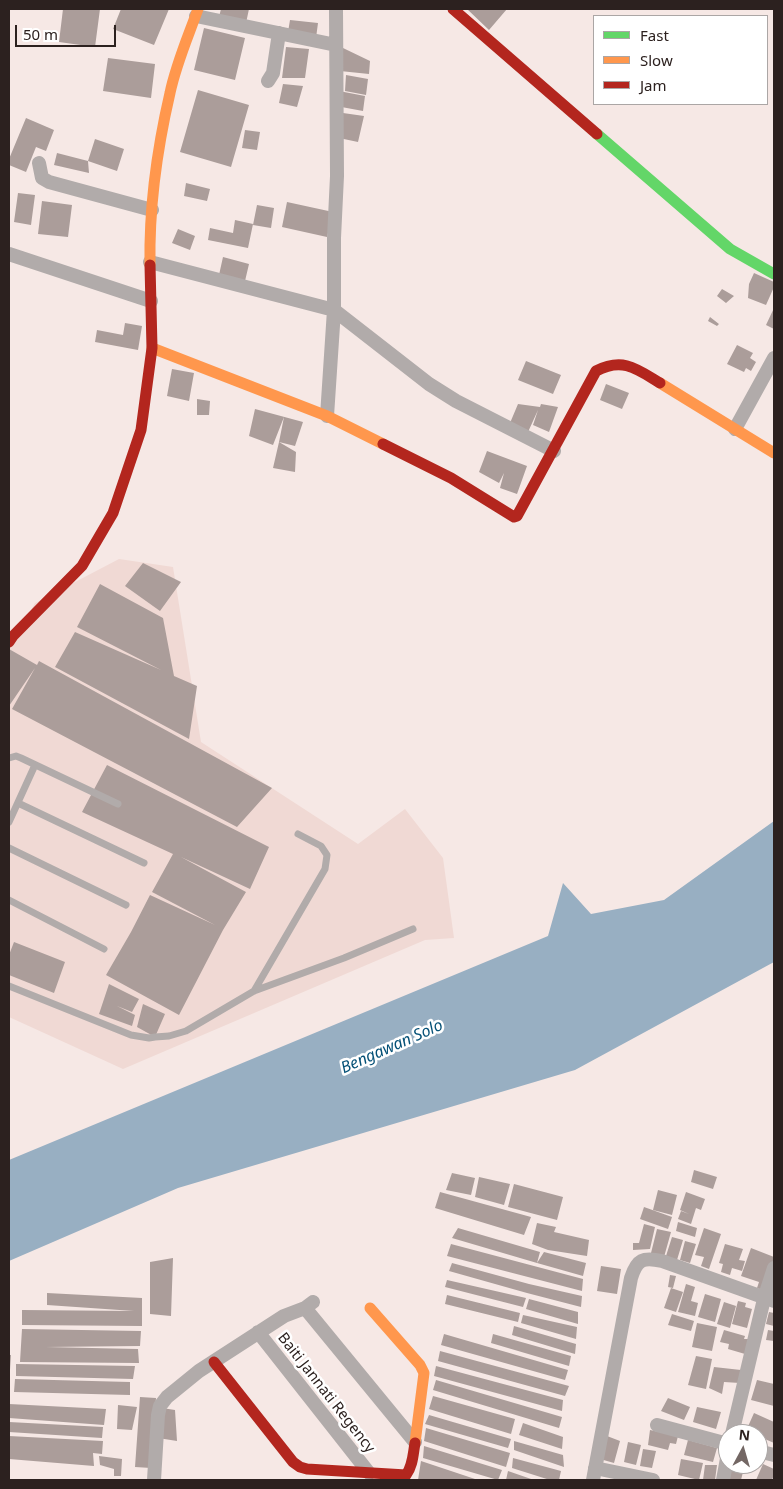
<!DOCTYPE html>
<style>
body{margin:0}
#map{position:relative;width:783px;height:1489px;overflow:hidden;background:#f6e8e5;font-family:"Noto Sans",sans-serif}
canvas{display:block}
.frame{position:absolute;inset:0;border:10px solid #2c211f;pointer-events:none}
.legend{position:absolute;left:593px;top:15px;width:175px;height:90px;box-sizing:border-box;background:#fff;border:1px solid #aba6a5;margin:0;padding:6px 9px;list-style:none;font-size:15px;color:#2c211f}
.legend li{display:flex;align-items:center;gap:10px;height:25px}
.legend b{width:25px;border:1px solid #aba6a5}
.north{position:absolute;left:718px;top:1424px;width:50px;height:50px;box-sizing:border-box;background:#fff;border:1px solid #aba6a5;border-radius:50%;rotate:6deg;font-size:14px;font-weight:700;line-height:20px;text-align:center;color:#2c211f}
.north::after{content:'';display:block;margin:auto;width:18px;height:22px;background:#736764;clip-path:polygon(50% 0,100% 100%,50% 72%,0 100%)}
.scale{position:absolute;left:15px;top:25px;width:101px;height:22px;box-sizing:border-box;border:2px solid #2c211f;border-top:0;padding-left:6px;font-size:15px;line-height:18px;white-space:nowrap;color:#2c211f;-webkit-text-stroke:4px #fff;paint-order:stroke}
</style>
<div id="map">
<canvas width="783" height="1489"></canvas>
<div class="frame"></div>
<ul class="legend">
<li><b style="height:6px;background:#63d668"></b>Fast</li>
<li><b style="height:6px;background:#ff974d"></b>Slow</li>
<li><b style="height:6px;background:#b3261e"></b>Jam</li>
</ul>
<div class="north">N</div>
<div class="scale">50 m</div>
</div>
<script>
const c = document.querySelector('canvas').getContext('2d');
c.lineJoin = 'round';
function fill(path, color) { c.fillStyle = color; c.fill(path, 'evenodd'); }
function trace(path, color, width, dash) { c.strokeStyle = color; c.lineWidth = width; c.lineCap = dash ? 'butt' : 'round'; c.setLineDash(dash || []); c.stroke(path); }
function write(font, color, halo, rows, align = 'center') {
  c.font = font + ' "Noto Sans",sans-serif'; c.lineWidth = 5; c.setLineDash([]); c.textBaseline = 'middle'; c.strokeStyle = halo; c.fillStyle = color; for (const [text, x, y, turn = 0] of rows) {
    c.save(); c.translate(x, y); c.rotate((+turn || 0) * Math.PI / 180); c.textAlign = isNaN(turn) ? turn : align; if (halo) c.strokeText(text, 0, 0); c.fillText(text, 0, 0); c.restore();
  }
}
fill(new Path2D(`
 M 119,559 L 173,567 L 201,742 L 358,844 L 405,809 L 443,858 L 454,938 L 425,940 L 123,1069 L 9,1017 L 9,649 L 35,603 Z`), '#f0d9d4');
fill(new Path2D(`
 M 774,821 L 774,962 L 575,1070 L 178,1188 L 9,1261 L 9,1160 L 548,936 L 563,883 L 591,914 L 664,900 Z`), '#98afc2');
fill(new Path2D(`
 M 63,9 L 100,9 L 95,47 L 59,42 Z
 M 121,9 L 169,9 L 154,45 L 113,29 Z
 M 221,9 L 249,9 L 246,23 L 219,17 Z
 M 467,9 L 507,9 L 489,30 Z
 M 290,20 L 318,23 L 316,38 L 288,32 Z
 M 204,28 L 245,38 L 235,80 L 194,70 Z
 M 286,47 L 309,49 L 305,78 L 282,78 Z
 M 343,48 L 370,61 L 369,74 L 340,71 Z
 M 108,58 L 155,64 L 151,98 L 103,91 Z
 M 346,75 L 368,79 L 366,95 L 345,91 Z
 M 283,84 L 303,86 L 297,107 L 279,103 Z
 M 198,90 L 249,105 L 231,167 L 180,152 Z
 M 339,91 L 365,96 L 363,111 L 336,106 Z
 M 343,113 L 364,116 L 358,142 L 339,138 Z
 M 26,118 L 54,130 L 46,151 L 36,147 L 26,172 L 9,165 L 9,159 Z
 M 245,130 L 260,132 L 257,150 L 242,148 Z
 M 95,139 L 124,149 L 117,171 L 88,161 Z
 M 57,153 L 88,161 L 89,173 L 54,165 Z
 M 186,183 L 210,189 L 207,201 L 184,196 Z
 M 18,193 L 35,195 L 31,225 L 14,222 Z
 M 42,201 L 72,205 L 68,237 L 38,234 Z
 M 287,202 L 333,212 L 327,237 L 282,227 Z
 M 257,205 L 274,208 L 271,228 L 253,225 Z
 M 235,220 L 253,224 L 248,248 L 208,240 L 210,228 L 233,233 Z
 M 178,229 L 195,236 L 190,250 L 172,243 Z
 M 223,257 L 249,264 L 245,281 L 219,275 Z
 M 754,273 L 774,282 L 774,287 L 766,305 L 748,298 L 749,284 Z
 M 722,289 L 734,296 L 726,303 L 717,296 Z
 M 774,308 L 774,329 L 766,325 Z
 M 710,317 L 719,324 L 717,326 L 708,321 Z
 M 125,323 L 142,326 L 138,350 L 95,342 L 97,330 L 123,335 Z
 M 737,345 L 753,353 L 750,358 L 756,362 L 751,371 L 746,368 L 744,372 L 727,364 Z
 M 526,361 L 561,375 L 553,394 L 518,380 Z
 M 172,369 L 194,373 L 189,401 L 167,396 Z
 M 606,384 L 629,393 L 622,409 L 600,400 Z
 M 197,399 L 210,401 L 209,415 L 197,415 Z
 M 518,404 L 540,407 L 541,404 L 558,407 L 549,432 L 533,425 L 538,410 L 528,432 L 510,423 Z
 M 255,409 L 303,422 L 295,446 L 279,442 L 284,417 L 273,445 L 249,436 Z
 M 279,442 L 296,452 L 295,472 L 273,468 Z
 M 487,451 L 527,466 L 517,494 L 500,488 L 504,473 L 499,483 L 479,472 Z
 M 143,563 L 181,582 L 160,611 L 125,586 Z
 M 100,584 L 163,618 L 174,676 L 197,686 L 189,739 L 55,667 L 75,632 L 161,670 L 77,627 Z
 M 9,649 L 37,665 L 39,661 L 272,788 L 237,827 L 12,709 L 35,668 L 9,706 Z
 M 107,765 L 269,847 L 250,889 L 181,857 L 246,892 L 223,930 L 179,1015 L 106,975 L 131,932 L 150,895 L 215,925 L 152,892 L 173,854 L 82,812 Z
 M 14,942 L 65,962 L 54,993 L 9,975 L 9,955 Z
 M 109,984 L 139,999 L 132,1012 L 117,1006 L 135,1015 L 132,1026 L 99,1014 Z
 M 143,1004 L 165,1014 L 155,1037 L 137,1027 Z
 M 694,1170 L 717,1177 L 713,1189 L 691,1182 Z
 M 452,1173 L 475,1178 L 471,1195 L 446,1190 Z
 M 479,1177 L 510,1184 L 504,1205 L 475,1197 Z
 M 514,1184 L 563,1197 L 557,1220 L 508,1207 Z
 M 658,1190 L 677,1195 L 672,1215 L 653,1210 Z
 M 440,1192 L 531,1217 L 524,1235 L 435,1208 Z
 M 686,1192 L 705,1199 L 701,1210 L 696,1208 L 691,1224 L 678,1219 L 681,1211 L 689,1214 L 680,1210 Z
 M 644,1207 L 672,1217 L 668,1229 L 640,1219 Z
 M 678,1222 L 697,1228 L 695,1237 L 676,1231 Z
 M 537,1223 L 556,1227 L 554,1232 L 589,1240 L 587,1256 L 548,1250 L 532,1244 Z
 M 644,1224 L 655,1227 L 650,1249 L 633,1250 L 633,1243 L 639,1243 Z
 M 458,1228 L 540,1252 L 537,1263 L 544,1252 L 586,1263 L 583,1276 L 537,1263 L 452,1238 Z
 M 704,1228 L 721,1234 L 709,1269 L 701,1266 L 704,1257 L 695,1255 Z
 M 657,1229 L 671,1232 L 664,1257 L 651,1253 Z
 M 672,1237 L 683,1240 L 677,1260 L 666,1256 Z
 M 685,1241 L 696,1244 L 690,1263 L 680,1260 Z
 M 451,1244 L 583,1279 L 582,1291 L 447,1256 Z
 M 725,1244 L 743,1249 L 739,1260 L 745,1261 L 742,1271 L 732,1268 L 730,1275 L 721,1272 L 723,1264 L 719,1263 Z
 M 751,1248 L 774,1257 L 774,1263 L 765,1291 L 757,1288 L 759,1282 L 741,1276 Z
 M 173,1258 L 171,1316 L 150,1314 L 150,1262 Z
 M 452,1263 L 529,1284 L 582,1296 L 581,1307 L 527,1293 L 449,1271 Z
 M 601,1266 L 621,1269 L 617,1294 L 597,1291 Z
 M 670,1275 L 676,1276 L 673,1288 L 668,1287 Z
 M 447,1280 L 526,1298 L 523,1307 L 445,1287 Z
 M 686,1284 L 695,1287 L 691,1301 L 698,1303 L 695,1316 L 678,1312 Z
 M 671,1288 L 683,1292 L 676,1312 L 664,1308 Z
 M 47,1293 L 142,1298 L 142,1326 L 22,1325 L 22,1310 L 134,1311 L 47,1305 Z
 M 705,1294 L 721,1299 L 715,1322 L 698,1317 Z
 M 447,1295 L 520,1313 L 518,1322 L 445,1304 Z
 M 529,1299 L 578,1312 L 578,1324 L 526,1309 Z
 M 738,1301 L 746,1303 L 745,1307 L 752,1309 L 747,1328 L 732,1324 Z
 M 724,1302 L 736,1306 L 730,1328 L 717,1324 Z
 M 769,1312 L 774,1313 L 774,1326 L 766,1324 Z
 M 672,1314 L 694,1321 L 691,1331 L 668,1325 Z
 M 523,1315 L 577,1327 L 576,1339 L 521,1323 Z
 M 697,1323 L 717,1327 L 712,1351 L 692,1347 Z
 M 514,1326 L 576,1344 L 575,1354 L 512,1335 Z
 M 22,1329 L 141,1331 L 140,1346 L 46,1347 L 138,1349 L 139,1363 L 20,1362 Z
 M 724,1330 L 745,1336 L 744,1339 L 749,1339 L 745,1354 L 728,1349 L 729,1344 L 720,1342 Z
 M 768,1330 L 774,1331 L 774,1341 L 766,1340 Z
 M 444,1334 L 568,1370 L 565,1380 L 441,1345 Z
 M 493,1334 L 571,1356 L 569,1366 L 491,1343 Z
 M 440,1351 L 569,1386 L 565,1396 L 438,1361 Z
 M 9,1355 L 11,1355 L 10,1370 L 9,1370 Z
 M 696,1356 L 712,1359 L 706,1389 L 688,1385 Z
 M 16,1364 L 135,1366 L 133,1379 L 16,1376 Z
 M 436,1366 L 563,1400 L 562,1411 L 434,1376 Z
 M 714,1367 L 741,1370 L 740,1383 L 724,1382 L 722,1394 L 709,1388 Z
 M 15,1379 L 130,1382 L 130,1395 L 14,1392 Z
 M 436,1380 L 562,1417 L 559,1428 L 433,1390 Z
 M 757,1380 L 774,1384 L 774,1406 L 751,1400 Z
 M 433,1396 L 515,1419 L 511,1434 L 429,1409 Z
 M 140,1397 L 156,1398 L 151,1468 L 135,1467 Z
 M 668,1398 L 690,1407 L 684,1420 L 661,1411 Z
 M 9,1404 L 106,1409 L 104,1425 L 9,1418 Z
 M 118,1405 L 137,1407 L 132,1430 L 117,1429 Z
 M 697,1407 L 721,1412 L 716,1429 L 693,1422 Z
 M 162,1408 L 175,1410 L 177,1441 L 158,1438 Z
 M 754,1413 L 774,1422 L 774,1443 L 758,1436 L 758,1434 L 753,1434 L 746,1431 Z
 M 429,1415 L 511,1439 L 508,1448 L 425,1424 Z
 M 9,1422 L 103,1427 L 102,1438 L 9,1432 Z
 M 523,1423 L 563,1437 L 562,1449 L 519,1435 Z
 M 426,1428 L 510,1453 L 506,1467 L 424,1441 Z
 M 650,1430 L 678,1436 L 676,1444 L 670,1443 L 668,1450 L 648,1445 Z
 M 9,1436 L 103,1441 L 102,1454 L 93,1453 L 94,1466 L 9,1459 Z
 M 607,1436 L 620,1441 L 614,1463 L 600,1459 Z
 M 688,1440 L 717,1448 L 713,1462 L 684,1455 Z
 M 514,1441 L 563,1455 L 564,1467 L 514,1450 Z
 M 628,1442 L 641,1445 L 636,1465 L 624,1462 Z
 M 424,1446 L 502,1470 L 498,1480 L 423,1458 Z
 M 643,1449 L 656,1451 L 652,1468 L 640,1466 Z
 M 99,1456 L 122,1459 L 121,1476 L 114,1476 L 114,1469 L 100,1465 Z
 M 513,1458 L 561,1471 L 559,1480 L 550,1480 L 512,1468 Z
 M 681,1459 L 703,1463 L 699,1480 L 678,1475 Z
 M 421,1461 L 478,1480 L 418,1480 Z
 M 729,1464 L 745,1464 L 741,1480 L 725,1480 Z
 M 763,1464 L 774,1469 L 774,1475 L 772,1480 L 756,1480 Z
 M 705,1465 L 717,1465 L 715,1480 L 703,1480 Z
 M 508,1471 L 534,1480 L 506,1480 Z`), '#ab9d9a');
trace(new Path2D(`
 M 9,758 L 16,756 L 21,758 L 118,804
 M 18,803 L 144,863
 M 9,822 L 35,765
 M 9,848 L 126,905
 M 9,900 L 104,949
 M 9,986 L 131,1035 L 149,1038 L 155,1037 L 169,1036 L 186,1031 L 254,991 L 344,958 L 413,929
 M 254,991 L 325,869 L 327,855 L 321,846 L 298,834`), '#b1abaa', 7);
trace(new Path2D(`
 M 196,16 L 336,45
 M 268,81 L 273,73 L 279,33
 M 39,163 L 42,178 L 49,182 L 152,210
 M 9,254 L 151,301
 M 150,262 L 334,310 L 429,384 L 456,401 L 554,451
 M 327,416 L 334,310 L 334,238 L 337,176 L 336,9
 M 735,429 L 774,358
 M 305,1308 L 415,1442
 M 258,1332 L 369,1473
 M 657,1425 L 728,1444
 M 732,1434 L 764,1299 L 774,1268
 M 758,1451 L 774,1455
 M 595,1468 L 653,1480
 M 154,1480 L 158,1415 L 160,1406 L 167,1397 L 199,1371 L 284,1316 L 305,1308 L 313,1302
 M 593,1480 L 631,1278 C 637,1259 643,1257 662,1261 L 774,1301
 M 723,1480 L 728,1453`), '#b1abaa', 14);
trace(new Path2D(`
 M 597,134 L 730,249 L 774,274`), '#63d668', 11);
trace(new Path2D(`
 M 150,265 C 149,208 157,149 170,93 C 176,64 188,37 198,9
 M 152,348 L 327,416 L 383,444
 M 660,383 L 774,453
 M 370,1308 L 420,1365 L 424,1373 L 415,1443`), '#ff974d', 11);
trace(new Path2D(`
 M 453,9 L 597,134
 M 383,444 L 451,478 L 514,517 L 517,516 L 596,371 C 623,357 637,369 660,383
 M 9,642 L 13,636 L 82,566 L 113,513 L 141,430 L 152,348 L 150,265
 M 214,1362 L 293,1462 L 300,1467 L 307,1469 L 406,1475 C 413,1466 413,1454 415,1443`), '#b3261e', 11);
write('15px', '#2c211f', '#fff', [
 ["Baiti Jannati Regency",326,1393,52]
]);
write('italic 16px', '#055177', '#fff', [
 ["Bengawan Solo",392,1047,-24]
]);
</script>
